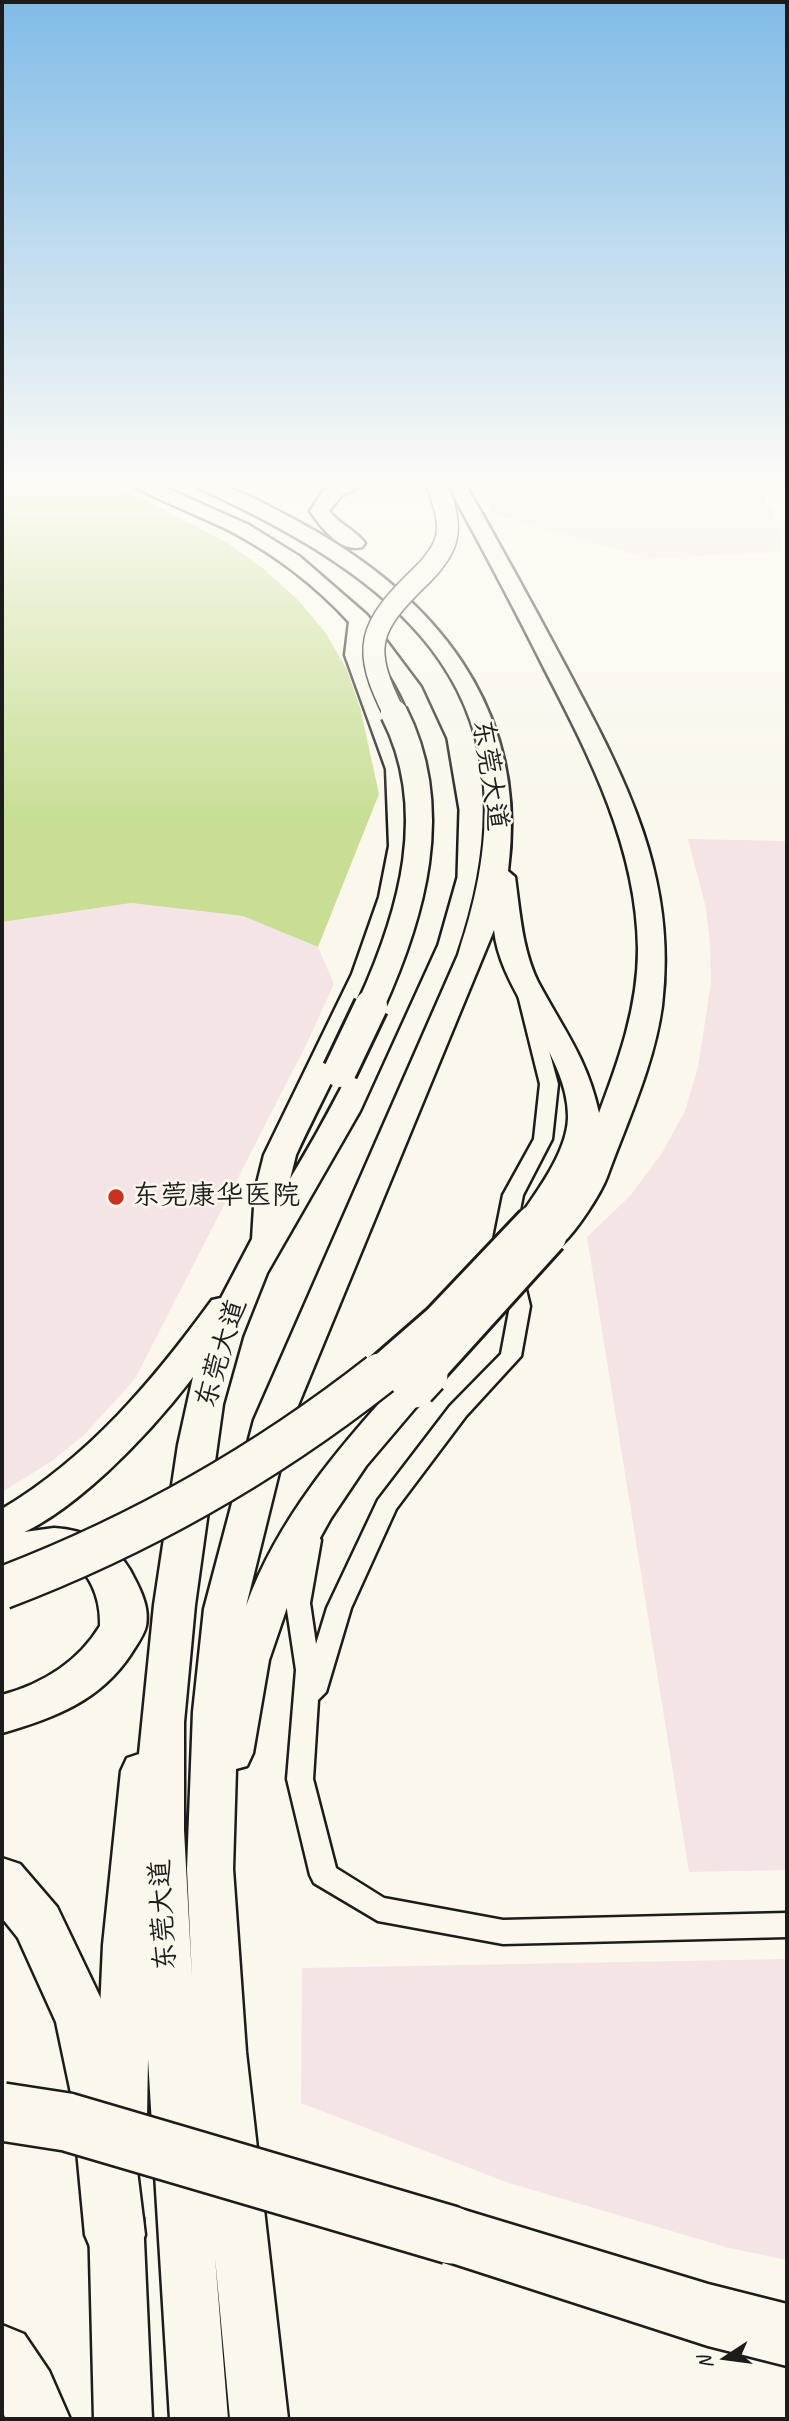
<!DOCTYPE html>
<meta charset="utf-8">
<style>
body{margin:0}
#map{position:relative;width:789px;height:2421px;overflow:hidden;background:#fbf7ec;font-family:Caveat,sans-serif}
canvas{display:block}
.frame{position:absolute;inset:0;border:4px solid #1c1c1c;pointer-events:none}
.north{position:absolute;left:691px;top:2323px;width:70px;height:70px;-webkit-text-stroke:5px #fbf7ec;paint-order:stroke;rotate:257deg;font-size:19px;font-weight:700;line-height:28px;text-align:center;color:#1c1c1c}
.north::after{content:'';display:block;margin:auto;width:24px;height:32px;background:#1c1c1c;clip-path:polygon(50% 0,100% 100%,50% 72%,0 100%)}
</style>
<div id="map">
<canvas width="789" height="2421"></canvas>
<div class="frame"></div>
<div class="north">N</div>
</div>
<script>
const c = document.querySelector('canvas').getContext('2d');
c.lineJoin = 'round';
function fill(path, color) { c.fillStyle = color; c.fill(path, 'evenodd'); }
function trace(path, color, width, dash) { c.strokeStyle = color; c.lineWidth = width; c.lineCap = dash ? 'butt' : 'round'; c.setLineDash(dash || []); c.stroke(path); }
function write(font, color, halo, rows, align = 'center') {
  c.font = font + ' Caveat,"LXGW WenKai TC",sans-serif'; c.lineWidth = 5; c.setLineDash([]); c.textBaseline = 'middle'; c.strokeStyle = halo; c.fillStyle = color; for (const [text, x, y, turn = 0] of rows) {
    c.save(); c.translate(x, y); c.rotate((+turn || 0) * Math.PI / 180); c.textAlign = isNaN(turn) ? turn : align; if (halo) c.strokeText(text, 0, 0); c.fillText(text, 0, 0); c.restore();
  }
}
fill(new Path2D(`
 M 481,482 L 747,482 L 773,510 L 784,551 L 652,559 L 491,513 Z
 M 688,839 L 787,841 L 787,1870 L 689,1872 L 587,1237 L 630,1196 L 662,1153 L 685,1111 L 698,1067 L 711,983 L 710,944 L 706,908 Z
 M 131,903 L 243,916 L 318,947 L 334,984 L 307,1043 L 135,1379 L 84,1435 L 52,1461 L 2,1492 L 2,922 Z
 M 787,1959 L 787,2260 L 729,2248 L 506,2182 L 301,2103 L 302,1968 Z`), '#f5e4e5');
fill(new Path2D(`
 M 2,482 L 100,482 L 141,498 L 228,543 L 265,570 L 298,600 L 325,632 L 346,668 L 360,707 L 379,794 L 318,947 L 243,916 L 131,903 L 2,922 Z`), '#c7de94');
const minor = new Path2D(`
 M 526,990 L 534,995 L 558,1084 L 552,1139 L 523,1195 L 514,1240 L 530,1306 L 521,1356 L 466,1416 L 396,1509 L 351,1608 L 326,1692 L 318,1700 L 313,1779 L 336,1868 L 384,1898 L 503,1920 L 787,1913 L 787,1937 L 503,1944 L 378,1921 L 314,1883 L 310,1875 L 287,1779 L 296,1670 L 286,1603 L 297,1540 L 301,1534 L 309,1532 L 317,1534 L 321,1540 L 310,1603 L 316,1644 L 327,1608 L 378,1500 L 450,1406 L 501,1354 L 510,1306 L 494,1240 L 503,1195 L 534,1139 L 540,1084 L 518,995 Z`);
const trunk = new Path2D(`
 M 128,482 L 153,482 L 249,525 L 299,556 L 367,615 L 421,687 L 445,739 L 457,810 L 455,877 L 436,944 L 360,1111 L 267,1273 L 242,1336 L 223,1404 L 195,1605 L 184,1722 L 184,1830 L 192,1978 L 187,1869 L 193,1712 L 204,1609 L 254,1420 L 458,955 C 546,699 411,584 194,486 L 191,482 C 230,482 265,504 299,522 C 434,595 530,708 508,871 L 515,877 C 520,913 522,949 538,982 C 563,1029 587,1058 599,1113 C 619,1060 638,1007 638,949 C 637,848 590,757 545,670 C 513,606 480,544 446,482 L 464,482 C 499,543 533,605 566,667 C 625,778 678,876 662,1006 C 654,1065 627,1122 607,1177 C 600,1195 577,1230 563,1243 C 556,1249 546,1246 538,1244 L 533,1237 L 537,1231 L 521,1229 L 516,1222 C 535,1194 567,1153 568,1118 C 569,1080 543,1040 525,1009 C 511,984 497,958 494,930 L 292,1420 L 246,1606 C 278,1518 340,1446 402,1378 L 415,1375 L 428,1378 L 433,1387 L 366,1466 L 331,1518 L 296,1581 L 269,1660 L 253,1753 L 247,1766 L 236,1769 L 233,1869 L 246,2052 L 288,2419 L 230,2419 L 215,2257 L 228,2419 L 170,2419 L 148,2059 L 147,2118 L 139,2135 L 121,2142 L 103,2135 L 95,2118 L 103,1945 L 121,1771 L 127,1758 L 139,1754 L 154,1605 L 178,1445 L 193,1377 C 151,1432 69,1521 2,1541 L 2,1509 C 89,1457 153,1381 212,1300 L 221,1298 L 252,1239 L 255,1191 L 264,1155 L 352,974 L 379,897 L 389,846 L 386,769 L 345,655 L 349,622 C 316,586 277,556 234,533 C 217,523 134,490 128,482 ZM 368,642 C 426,716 447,811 423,902 C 414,936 398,968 383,1000 C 356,1062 325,1121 290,1179 L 296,1155 C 349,1041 437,899 410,769 C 403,737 379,688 367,655 Z
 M 341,482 L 368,482 L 341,496 L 329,511 C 339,524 355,530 365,543 L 362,547 C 340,553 321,527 310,511 L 323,491 Z
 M 116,2192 L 135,2199 L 143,2218 L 152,2419 L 94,2419 L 89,2218 L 97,2199 Z`);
const motorway = new Path2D(`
 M 54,1528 C 85,1530 114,1542 130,1570 C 139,1587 150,1606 146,1626 C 144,1635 136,1646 131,1654 C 100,1701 54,1718 2,1733 L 2,1695 C 42,1684 78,1662 100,1626 C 101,1601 91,1566 62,1560 C 42,1557 21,1564 2,1567 L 2,1535 Z
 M 2,1858 L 20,1864 L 57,1907 L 112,2022 L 128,2098 L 145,2235 L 136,2256 L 115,2264 L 94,2256 L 85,2235 L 72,2098 L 56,2022 L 18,1938 L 2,1918 Z
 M 451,2206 L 708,2284 L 787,2304 L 787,2366 L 708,2346 L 430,2256 L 421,2235 L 430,2214 Z
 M 2,2325 L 24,2334 L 49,2371 L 70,2419 L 6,2419 L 2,2411 Z`);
trace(minor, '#1c1c1c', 5);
trace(trunk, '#1c1c1c', 5);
trace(motorway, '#1c1c1c', 5);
fill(minor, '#fbf7ec');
fill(trunk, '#fbf7ec');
fill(motorway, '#fbf7ec');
const trunkBridgeFar3 = new Path2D(`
 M 395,715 C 360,647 368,627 422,575 C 433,564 445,550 447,534 C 449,515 442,499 436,482`);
const trunkBridgeFar2 = new Path2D(`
 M 370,1007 C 412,915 443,809 394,713`);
const trunkBridgeFar1 = new Path2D(`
 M 340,1071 L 371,1006
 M 377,1375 L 439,1321 L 533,1222
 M 425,1375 L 550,1237`);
const trunkBridge = new Path2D(`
 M 415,1387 L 427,1374
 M 2,1588 C 139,1536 264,1465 380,1374`);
const motorwayBridge = new Path2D(`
 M 2,2112 L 67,2122 L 451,2235`);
trace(trunkBridgeFar3, '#1c1c1c', 24, []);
trace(trunkBridgeFar2, '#1c1c1c', 31, []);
trace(trunkBridgeFar1, '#1c1c1c', 38, []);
trace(trunkBridge, '#1c1c1c', 46, []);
trace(motorwayBridge, '#1c1c1c', 62, []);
trace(trunkBridgeFar3, '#fbf7ec', 21);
trace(trunkBridgeFar2, '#fbf7ec', 26);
trace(trunkBridgeFar1, '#fbf7ec', 32);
trace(trunkBridge, '#fbf7ec', 41);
trace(motorwayBridge, '#fbf7ec', 57);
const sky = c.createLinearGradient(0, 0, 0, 821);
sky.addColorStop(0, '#80bbe7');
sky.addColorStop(0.59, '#fdfbf6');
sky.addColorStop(1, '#fdfbf600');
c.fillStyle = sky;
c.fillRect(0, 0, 789, 821);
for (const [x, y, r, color] of [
 [116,1197,9,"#c8321e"]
]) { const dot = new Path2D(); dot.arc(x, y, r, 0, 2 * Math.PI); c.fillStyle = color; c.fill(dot); trace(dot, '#fbf7ec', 2.5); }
write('28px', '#1c1c1c', '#fbf7ec', [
 ["东莞大道",489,775,82],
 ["东莞大道",222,1354,-73],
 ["东莞大道",164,1915,-93]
]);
write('28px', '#1c1c1c', '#fbf7ec', [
 ["东莞康华医院",132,1197]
], 'left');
</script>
